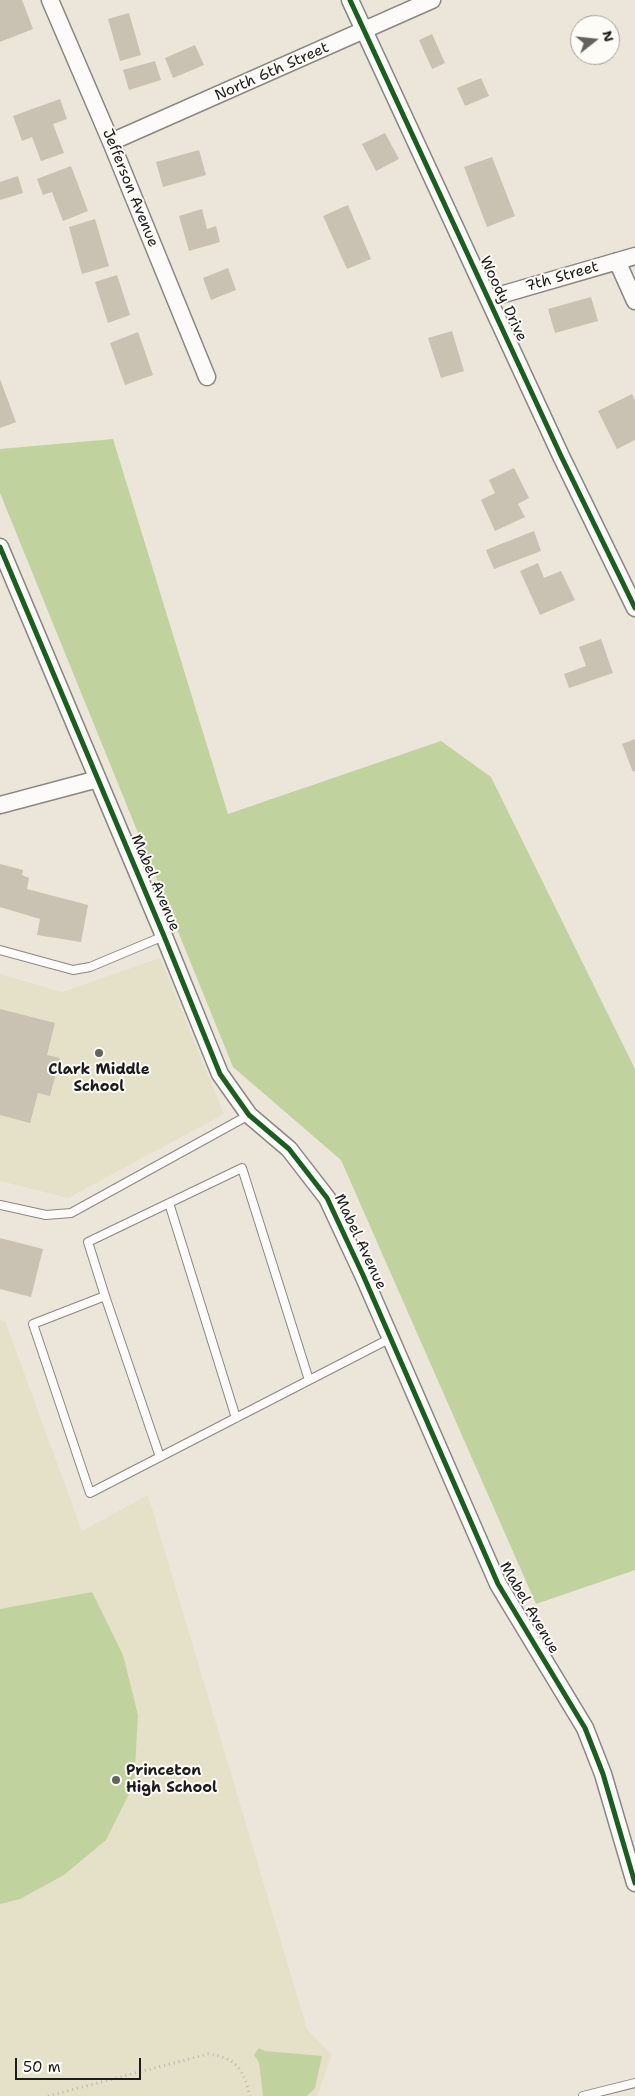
<!DOCTYPE html>
<style>
body{margin:0}
#map{position:relative;width:635px;height:2096px;overflow:hidden;background:#ebe6d9;font-family:"Shantell Sans",sans-serif}
canvas{display:block}
.north{position:absolute;left:570px;top:15px;width:50px;height:50px;box-sizing:border-box;background:#fdfcf7;border:1px solid #a3a29f;border-radius:50%;rotate:74deg;font-size:14px;font-weight:700;line-height:20px;text-align:center;color:#1c1c1c}
.north::after{content:'';display:block;margin:auto;width:18px;height:22px;background:#64635e;clip-path:polygon(50% 0,100% 100%,50% 72%,0 100%)}
.scale{position:absolute;left:15px;top:2058px;width:126px;height:22px;box-sizing:border-box;border:2px solid #1c1c1c;border-top:0;padding-left:6px;font-size:15px;line-height:18px;white-space:nowrap;color:#1c1c1c;-webkit-text-stroke:4px #fdfcf7;paint-order:stroke}
</style>
<div id="map">
<canvas width="635" height="2096"></canvas>
<div class="north">N</div>
<div class="scale">50 m</div>
</div>
<script>
const c = document.querySelector('canvas').getContext('2d');
c.lineJoin = 'round';
function fill(path, color) { c.fillStyle = color; c.fill(path, 'evenodd'); }
function trace(path, color, width, dash) { c.strokeStyle = color; c.lineWidth = width; c.lineCap = dash ? 'butt' : 'round'; c.setLineDash(dash || []); c.stroke(path); }
function write(font, color, halo, rows, align = 'center') {
  c.font = font + ' "Shantell Sans",sans-serif'; c.lineWidth = 4; c.setLineDash([]); c.textBaseline = 'middle'; c.strokeStyle = halo; c.fillStyle = color; for (const [text, x, y, turn = 0] of rows) {
    c.save(); c.translate(x, y); c.rotate((+turn || 0) * Math.PI / 180); c.textAlign = isNaN(turn) ? turn : align; if (halo) c.strokeText(text, 0, 0); c.fillText(text, 0, 0); c.restore();
  }
}
fill(new Path2D(`
 M 160,958 L 224,1114 L 68,1198 L 0,1181 L 0,974 L 62,992 Z
 M 0,1320 L 5,1321 L 82,1531 L 148,1495 L 307,2029 L 332,2055 L 317,2096 L 0,2096 Z`), '#e4e1c8');
fill(new Path2D(`
 M 113,439 L 228,814 L 441,741 L 491,777 L 635,1069 L 635,1570 L 536,1604 L 341,1160 L 233,1067 L 0,493 L 0,449 Z
 M 92,1592 L 123,1655 L 138,1715 L 134,1784 L 106,1840 L 64,1875 L 20,1899 L 0,1904 L 0,1609 Z
 M 259,2048 L 265,2051 L 322,2056 L 315,2088 L 307,2096 L 263,2096 L 259,2062 L 254,2055 Z`), '#c0d39e');
fill(new Path2D(`
 M 0,0 L 22,0 L 33,29 L 0,42 Z
 M 129,13 L 141,55 L 120,61 L 108,19 Z
 M 432,34 L 445,63 L 432,69 L 419,40 Z
 M 195,45 L 204,65 L 173,78 L 165,58 Z
 M 155,61 L 161,80 L 129,90 L 123,70 Z
 M 481,78 L 489,96 L 465,106 L 457,88 Z
 M 60,99 L 67,119 L 53,124 L 64,153 L 41,161 L 32,137 L 22,141 L 13,116 Z
 M 385,133 L 399,159 L 376,171 L 362,144 Z
 M 199,150 L 206,175 L 163,187 L 156,162 Z
 M 492,157 L 515,216 L 487,227 L 464,167 Z
 M 71,166 L 88,211 L 63,221 L 52,192 L 43,195 L 37,179 Z
 M 18,176 L 23,193 L 0,200 L 0,182 Z
 M 348,205 L 371,259 L 347,269 L 323,216 Z
 M 202,209 L 207,229 L 216,226 L 220,242 L 189,251 L 179,216 Z
 M 95,219 L 109,266 L 82,274 L 69,227 Z
 M 228,268 L 236,290 L 211,300 L 203,278 Z
 M 117,275 L 130,315 L 108,323 L 95,282 Z
 M 591,297 L 598,321 L 555,333 L 548,309 Z
 M 452,331 L 464,371 L 441,378 L 428,338 Z
 M 138,332 L 153,375 L 125,385 L 110,343 Z
 M 0,379 L 16,422 L 0,428 Z
 M 632,394 L 635,400 L 635,440 L 617,449 L 598,411 Z
 M 514,468 L 529,498 L 518,504 L 525,517 L 495,531 L 481,500 L 495,493 L 489,480 Z
 M 534,531 L 541,551 L 494,569 L 486,550 Z
 M 538,563 L 544,578 L 561,571 L 575,600 L 540,615 L 520,571 Z
 M 601,639 L 613,673 L 569,688 L 564,674 L 586,666 L 579,647 Z
 M 635,739 L 635,771 L 633,772 L 622,744 Z
 M 0,864 L 23,870 L 22,875 L 29,878 L 27,889 L 88,905 L 81,942 L 37,935 L 40,919 L 0,907 Z
 M 0,1009 L 55,1023 L 47,1055 L 60,1058 L 50,1096 L 38,1093 L 30,1123 L 0,1115 Z
 M 0,1238 L 43,1249 L 31,1297 L 0,1289 Z`), '#c9c1b2');
const lane = new Path2D(`
 M 0,950 L 73,970 L 90,967 L 164,936
 M 169,1203 L 236,1418
 M 0,1205 L 46,1215 L 71,1213 L 249,1115
 M 105,1296 L 160,1457
 M 309,1380 L 242,1168 L 88,1242 L 105,1296 L 33,1324 L 90,1493 L 391,1338
 M 583,2096 L 635,2083`);
const street = new Path2D(`
 M 50,0 L 111,142 L 207,377
 M 350,0 L 561,456 L 635,608
 M 111,142 L 432,0
 M 617,261 L 635,301
 M 490,298 L 635,256
 M 0,547 L 164,936 L 220,1074 L 249,1115 L 289,1149 L 327,1198 L 363,1275 L 498,1584 L 585,1728 L 603,1774 L 635,1883
 M 0,805 L 98,779`);
trace(lane, '#8a8781', 10);
trace(street, '#8a8781', 19);
trace(new Path2D(`
 M 48,2096 L 208,2054 C 237,2058 243,2069 250,2096`), '#b9b8b6', 3, [1, 4]);
trace(lane, '#fcfbf9', 8);
trace(street, '#fcfbf9', 16);
trace(new Path2D(`
 M 350,0 L 561,456 L 635,608
 M 0,547 L 164,936 L 220,1074 L 249,1115 L 289,1149 L 327,1198 L 363,1275 L 498,1584 L 585,1728 L 603,1774 L 635,1883`), '#1b5e20', 5);
for (const [x, y, r, color] of [
 [99,1053,5,"#64635e"],
 [116,1780,5,"#64635e"]
]) { const dot = new Path2D(); dot.arc(x, y, r, 0, 2 * Math.PI); c.fillStyle = color; c.fill(dot); trace(dot, '#fdfcf7', 2); }
write('15px', '#1c1c1c', '#fdfcf7', [
 ["North 6th Street",272,72,-24],
 ["Jefferson Avenue",130,188,68],
 ["7th Street",562,277,-16],
 ["Woody Drive",503,299,65],
 ["Mabel Avenue",155,883,67],
 ["Mabel Avenue",360,1242,65],
 ["Mabel Avenue",529,1608,60]
]);
write('bold 15px', '#1c1c1c', '#fdfcf7', [
 ["Clark Middle",99,1070],
 ["School",99,1087],
 ["Princeton",126,1771,"left"],
 ["High School",126,1788,"left"]
]);
</script>
